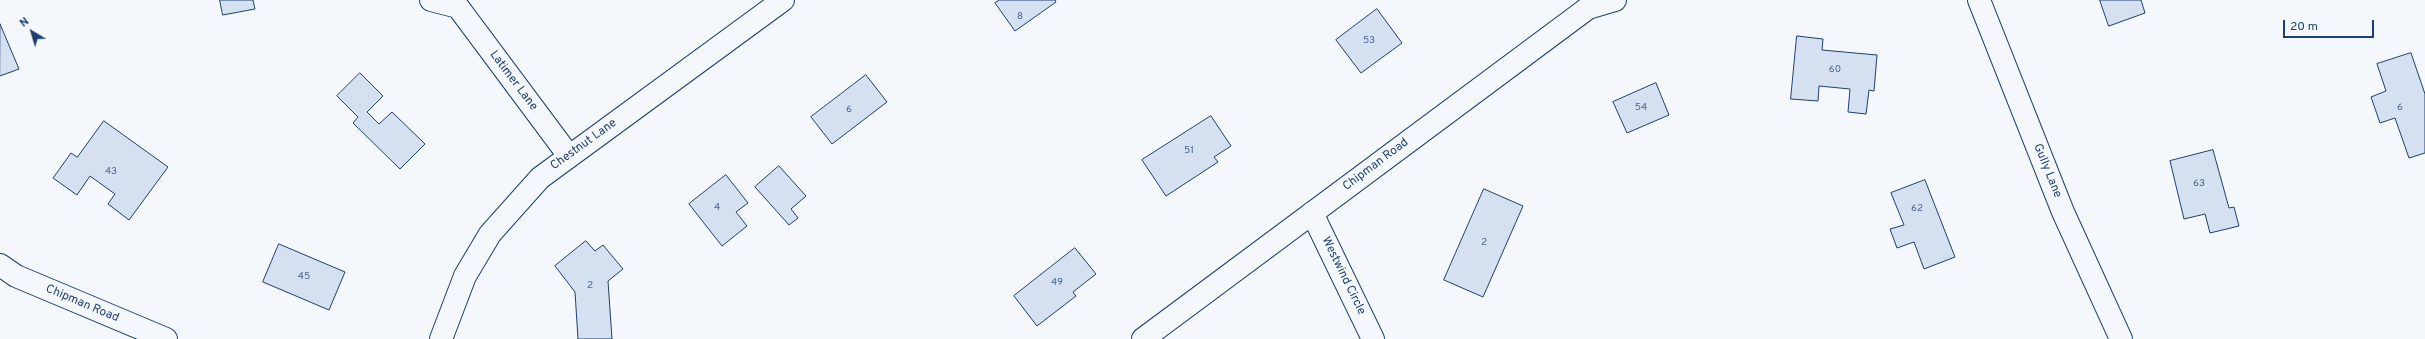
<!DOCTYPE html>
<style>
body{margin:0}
#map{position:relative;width:2425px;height:339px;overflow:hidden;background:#f4f7fb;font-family:Overpass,sans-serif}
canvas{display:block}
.north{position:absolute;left:12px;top:12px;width:40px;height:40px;-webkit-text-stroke:3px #f4f7fb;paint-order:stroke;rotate:322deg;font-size:11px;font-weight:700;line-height:16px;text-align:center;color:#1d3f73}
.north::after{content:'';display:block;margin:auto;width:14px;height:18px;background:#1d3f73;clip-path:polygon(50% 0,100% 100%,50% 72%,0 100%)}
.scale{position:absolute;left:2283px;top:20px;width:91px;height:18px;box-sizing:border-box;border:2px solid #1d3f73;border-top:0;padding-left:5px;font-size:12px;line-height:14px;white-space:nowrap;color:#1d3f73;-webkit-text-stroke:3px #f4f7fb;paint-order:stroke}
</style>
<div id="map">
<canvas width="2425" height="339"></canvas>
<div class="north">N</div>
<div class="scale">20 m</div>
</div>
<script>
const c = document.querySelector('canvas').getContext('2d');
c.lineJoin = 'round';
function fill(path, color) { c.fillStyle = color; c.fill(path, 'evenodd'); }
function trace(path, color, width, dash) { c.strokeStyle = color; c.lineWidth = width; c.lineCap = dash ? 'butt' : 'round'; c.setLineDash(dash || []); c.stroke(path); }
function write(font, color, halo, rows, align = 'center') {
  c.font = font + ' Overpass,sans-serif'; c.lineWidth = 3; c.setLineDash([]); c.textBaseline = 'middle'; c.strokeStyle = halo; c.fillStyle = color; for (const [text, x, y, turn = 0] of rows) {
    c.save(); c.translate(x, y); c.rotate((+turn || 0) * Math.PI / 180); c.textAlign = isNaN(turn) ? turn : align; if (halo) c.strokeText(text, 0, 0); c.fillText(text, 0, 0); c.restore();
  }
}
const building = new Path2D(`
 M 220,0 L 253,0 L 255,9 L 223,15 Z
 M 1000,0 L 1055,0 L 1056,2 L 1015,31 L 995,3 Z
 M 2100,0 L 2141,0 L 2145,13 L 2109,26 Z
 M 1377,9 L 1402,43 L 1361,73 L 1336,40 Z
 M 0,24 L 19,69 L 0,76 Z
 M 1797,36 L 1823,39 L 1822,50 L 1877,55 L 1874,91 L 1869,90 L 1866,114 L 1848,112 L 1850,89 L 1819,86 L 1818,101 L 1791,99 Z
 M 2411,53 L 2425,94 L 2425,153 L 2409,158 L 2395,118 L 2380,123 L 2371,97 L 2386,91 L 2377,64 Z
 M 360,73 L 383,96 L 367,112 L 379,124 L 392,112 L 425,144 L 400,169 L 353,123 L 358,117 L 337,96 Z
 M 866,75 L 887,102 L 832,144 L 811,117 Z
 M 1656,83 L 1669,115 L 1627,133 L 1613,102 Z
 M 1211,116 L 1231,146 L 1214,157 L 1218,162 L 1166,196 L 1142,160 Z
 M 104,121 L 168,167 L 129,220 L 108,204 L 115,194 L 90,176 L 77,195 L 53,178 L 71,153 L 77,157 Z
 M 2213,150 L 2229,208 L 2234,207 L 2239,226 L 2210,233 L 2205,214 L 2184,219 L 2170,161 Z
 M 779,166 L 806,196 L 791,209 L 798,218 L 789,225 L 755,187 Z
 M 726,175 L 748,203 L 736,212 L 747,226 L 722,246 L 689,204 Z
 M 1925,180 L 1955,257 L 1924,269 L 1914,242 L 1897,248 L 1890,229 L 1904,225 L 1891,193 Z
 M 1484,189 L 1523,206 L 1483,297 L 1444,280 Z
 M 586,241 L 595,251 L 603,245 L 623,269 L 608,281 L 612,339 L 578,339 L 575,292 L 555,266 Z
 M 279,244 L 345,272 L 329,310 L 263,282 Z
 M 1075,248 L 1096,274 L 1073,292 L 1076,296 L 1037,326 L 1014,296 Z`);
fill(building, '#d5e0f0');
trace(building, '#1d3f73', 1);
const minor = new Path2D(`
 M 431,0 L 458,7 L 569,156
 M 1979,0 L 2063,212 L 2121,339
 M 1312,213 L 1373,339
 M 0,265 L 16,276 L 166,339
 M 441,339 L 465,276 L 490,234 L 540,178 L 783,0
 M 1143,339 L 1588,8 L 1615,0`);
trace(minor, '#1d3f73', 24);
trace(minor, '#f4f7fb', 22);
write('10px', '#4b6792', null, [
 ["8",1020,17],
 ["53",1369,41],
 ["60",1835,70],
 ["54",1641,108],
 ["6",2400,108],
 ["6",849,110],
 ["51",1189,151],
 ["43",111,172],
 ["63",2199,184],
 ["4",717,208],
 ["62",1917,209],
 ["2",1484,243],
 ["45",304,277],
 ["49",1057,283],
 ["2",590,286]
]);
write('12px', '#1d3f73', '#f4f7fb', [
 ["Latimer Lane",513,81,53],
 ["Chestnut Lane",584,145,-36],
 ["Chipman Road",1376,165,-37],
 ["Gully Lane",2047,171,68],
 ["Westwind Circle",1343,276,64],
 ["Chipman Road",82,304,23]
]);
</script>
